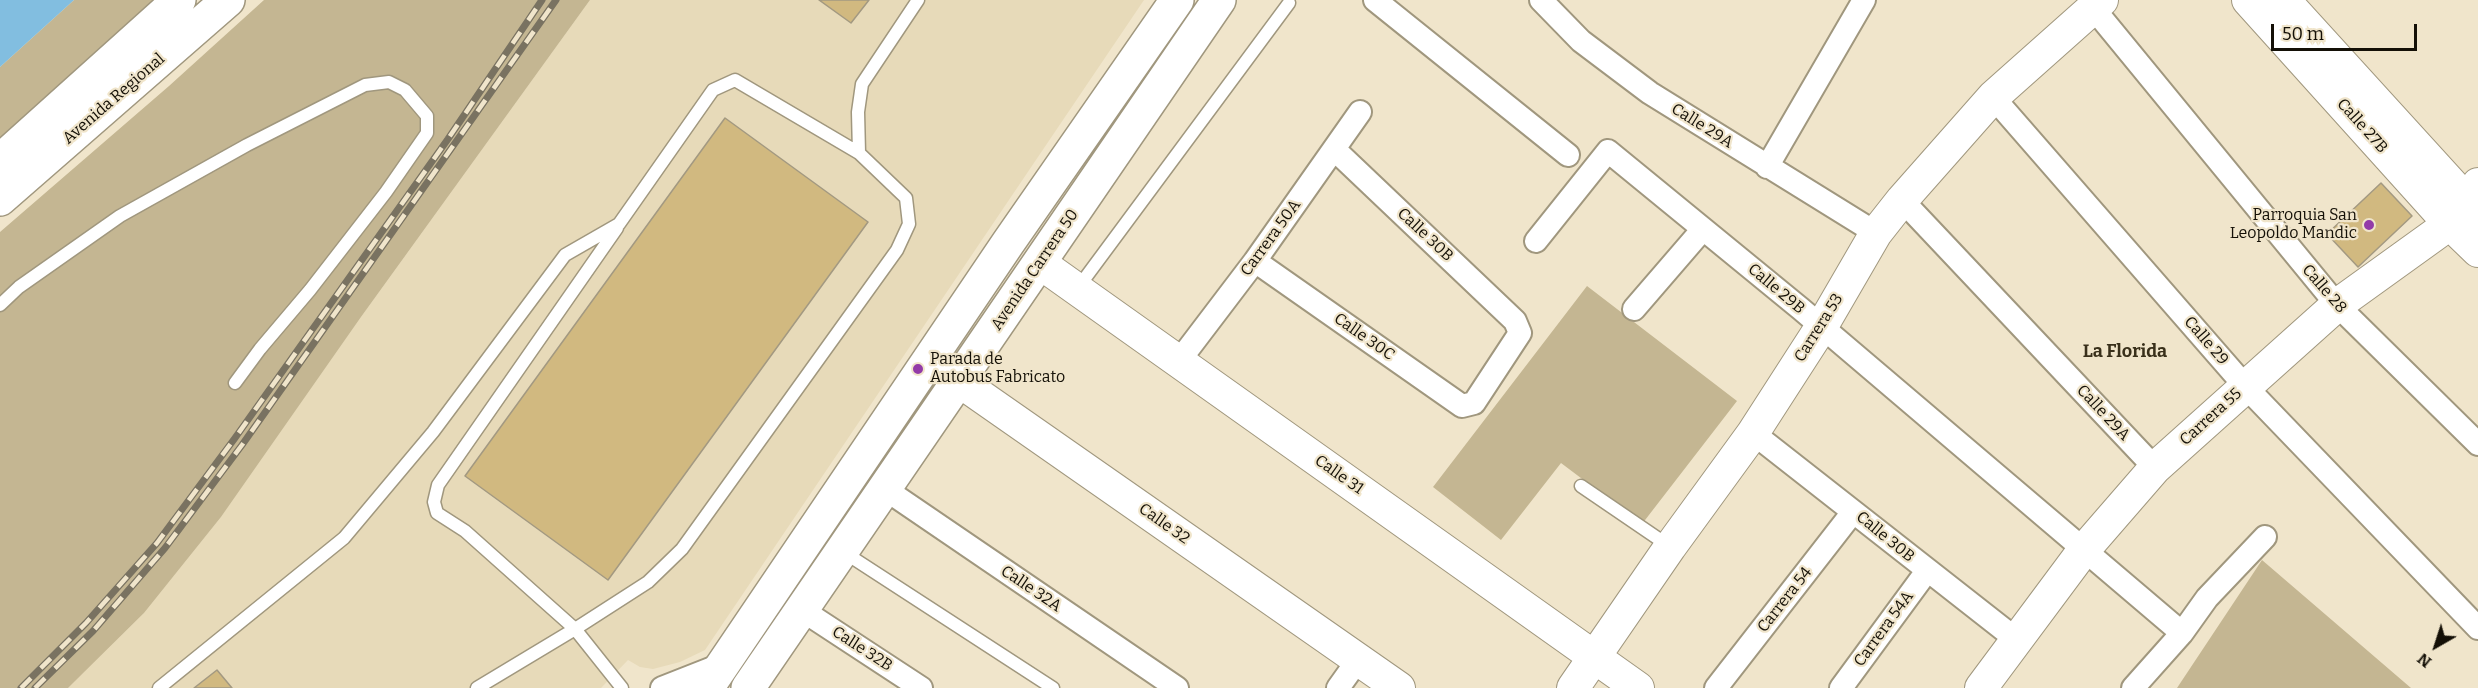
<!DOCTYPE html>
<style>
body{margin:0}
#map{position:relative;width:2478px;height:688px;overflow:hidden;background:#f0e5cb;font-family:Bitter,serif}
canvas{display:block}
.north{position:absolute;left:2406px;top:616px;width:60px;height:60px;-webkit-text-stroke:4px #f0e5cb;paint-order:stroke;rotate:219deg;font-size:16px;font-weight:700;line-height:24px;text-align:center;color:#141007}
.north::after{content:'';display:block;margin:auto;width:21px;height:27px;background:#141007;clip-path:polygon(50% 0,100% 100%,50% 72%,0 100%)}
.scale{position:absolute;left:2271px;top:24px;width:146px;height:27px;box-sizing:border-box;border:3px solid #141007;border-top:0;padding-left:8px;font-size:18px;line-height:21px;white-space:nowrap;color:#141007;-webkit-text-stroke:4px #f0e5cb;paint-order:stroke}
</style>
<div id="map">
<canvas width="2478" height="688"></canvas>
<div class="north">N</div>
<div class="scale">50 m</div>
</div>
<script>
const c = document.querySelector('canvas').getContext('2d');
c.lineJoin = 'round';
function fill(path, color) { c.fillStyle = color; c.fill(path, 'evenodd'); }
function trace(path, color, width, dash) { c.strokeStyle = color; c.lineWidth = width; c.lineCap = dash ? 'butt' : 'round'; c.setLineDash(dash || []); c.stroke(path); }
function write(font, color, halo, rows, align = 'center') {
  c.font = font + ' Bitter,serif'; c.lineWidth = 4.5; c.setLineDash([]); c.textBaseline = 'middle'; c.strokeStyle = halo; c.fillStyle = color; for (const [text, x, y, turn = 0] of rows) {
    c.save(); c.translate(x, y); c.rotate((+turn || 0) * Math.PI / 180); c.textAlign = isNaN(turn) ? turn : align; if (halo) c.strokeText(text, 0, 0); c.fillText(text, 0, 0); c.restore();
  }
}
fill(new Path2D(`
 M 590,0 L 1144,0 L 705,650 L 680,662 L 653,669 L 640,667 L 628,660 L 601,688 L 68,688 L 144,613 L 221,517 L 361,317 Z`), '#e7dab9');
fill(new Path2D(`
 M 74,0 L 165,0 L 0,148 L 0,67 Z
 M 264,0 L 590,0 L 361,317 L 221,517 L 144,613 L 68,688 L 0,688 L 0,232 L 169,86 Z
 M 1587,286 L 1737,401 L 1642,524 L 1561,463 L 1501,540 L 1433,487 Z
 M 2262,560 L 2411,688 L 2177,688 Z`), '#c4b692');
fill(new Path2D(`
 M 0,0 L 74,0 L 0,67 Z`), '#82bee0');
const building = new Path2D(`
 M 819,0 L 869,0 L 851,23 Z
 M 725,118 L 868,222 L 608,580 L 465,476 Z
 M 2381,183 L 2412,216 L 2358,267 L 2327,234 Z
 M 217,670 L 232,688 L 194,688 Z`);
fill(building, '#d1b980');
trace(building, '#a39981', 1.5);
const lane = new Path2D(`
 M 859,153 L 858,112 L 862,84 L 918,0
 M 617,228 L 438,485 L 434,502 L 437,513 L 465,531 L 575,629 L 622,688
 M 1077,289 L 1289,3
 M 0,305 L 19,287 L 120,216 L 247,145 L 365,85 L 389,82 L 405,90 L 427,116 L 427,133 L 386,192 L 310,290 L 260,349 L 235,383
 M 1581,486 L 1669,546
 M 842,551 L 1053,688
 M 159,688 L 344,538 L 433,432 L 565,255 L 619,224 L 713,90 L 735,80 L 859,153 L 906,198 L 909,224 L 897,250 L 682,549 L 648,582 L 575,629 L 477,688`);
const street = new Path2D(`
 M 1375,0 L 1568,155
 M 1541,0 L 1581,41 L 1650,93 L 1876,233
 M 2094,9 L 2337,305 L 2478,444
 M 1993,97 L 2245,386 L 2478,628
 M 1767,167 L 1864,0
 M 1902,200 L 2155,468
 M 1536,241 L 1608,151 L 1801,309 L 2182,633
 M 1255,261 L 1462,406 L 1474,403 L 1520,333 L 1515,321 L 1335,150
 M 1634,309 L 1703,229
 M 1179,361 L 1255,261 L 1360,112
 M 1753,433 L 2017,640
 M 885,489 L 1177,688
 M 802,610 L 921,688
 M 662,688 L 723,664
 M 1338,688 L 1358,660
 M 1716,688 L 1853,512
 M 1841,688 L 1927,571
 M 2133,688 L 2182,633 L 2207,598 L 2265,537`);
const secondary = new Path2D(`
 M 2248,0 L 2448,222 L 2478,251
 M 2284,0 L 2478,213
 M 1040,263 L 1638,688
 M 929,360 L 1399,688
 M 1573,688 L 1670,547 L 1753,433 L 1822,326 L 1876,233 L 1902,200 L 1993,97 L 2102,0
 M 1981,688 L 2083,551 L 2155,468 L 2337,305 L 2437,233 L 2467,202 L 2478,184`);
const primary = new Path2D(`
 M 707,688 L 1008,243 L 1177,0
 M 748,688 L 1219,0`);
const highway = new Path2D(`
 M 0,161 L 179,0
 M 0,199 L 228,0`);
trace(lane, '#a0977e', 15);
trace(street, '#a0977e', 26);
trace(secondary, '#a0977e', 34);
trace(primary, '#a0977e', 36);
trace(highway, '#a0977e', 36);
trace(lane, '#fff', 12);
trace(street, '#fff', 22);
trace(secondary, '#fff', 32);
trace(primary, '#fff', 33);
trace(highway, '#fff', 33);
const rail = new Path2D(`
 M 21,688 L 86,623 L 157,543 L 235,438 L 448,139 L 542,0
 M 35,688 L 93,631 L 165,548 L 242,445 L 556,0`);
trace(rail, '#797261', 7);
trace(rail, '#f0e5cb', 4.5, [14]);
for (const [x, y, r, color] of [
 [2369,225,6,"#933ba8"],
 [918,369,6,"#933ba8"]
]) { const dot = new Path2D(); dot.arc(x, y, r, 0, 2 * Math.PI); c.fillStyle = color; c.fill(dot); trace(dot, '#f0e5cb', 2); }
write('16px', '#141007', '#f0e5cb', [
 ["Avenida Regional",114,99,-41],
 ["Calle 29A",1702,126,32],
 ["Calle 27B",2362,126,48],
 ["Calle 30B",1425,235,43],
 ["Carrera 50A",1271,238,-54],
 ["Avenida Carrera 50",1035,270,-56],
 ["Calle 29B",1776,289,40],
 ["Calle 28",2324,289,49],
 ["Carrera 53",1819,328,-58],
 ["Calle 30C",1364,337,35],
 ["Calle 29",2206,341,49],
 ["Calle 29A",2103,413,47],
 ["Carrera 55",2211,417,-42],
 ["Calle 31",1339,475,35],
 ["Calle 32",1164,524,35],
 ["Calle 30B",1885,537,39],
 ["Calle 32A",1031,589,34],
 ["Carrera 54",1785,600,-52],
 ["Carrera 54A",1884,629,-54],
 ["Calle 32B",862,649,33]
]);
write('16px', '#141007', '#f0e5cb', [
 ["Parroquia San",2357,216],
 ["Leopoldo Mandic",2357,234],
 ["Parada de",930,360,"left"],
 ["Autobus Fabricato",930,378,"left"]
], 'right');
write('bold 18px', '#39301b', '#f0e5cb', [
 ["La Florida",2125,352]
]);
</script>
